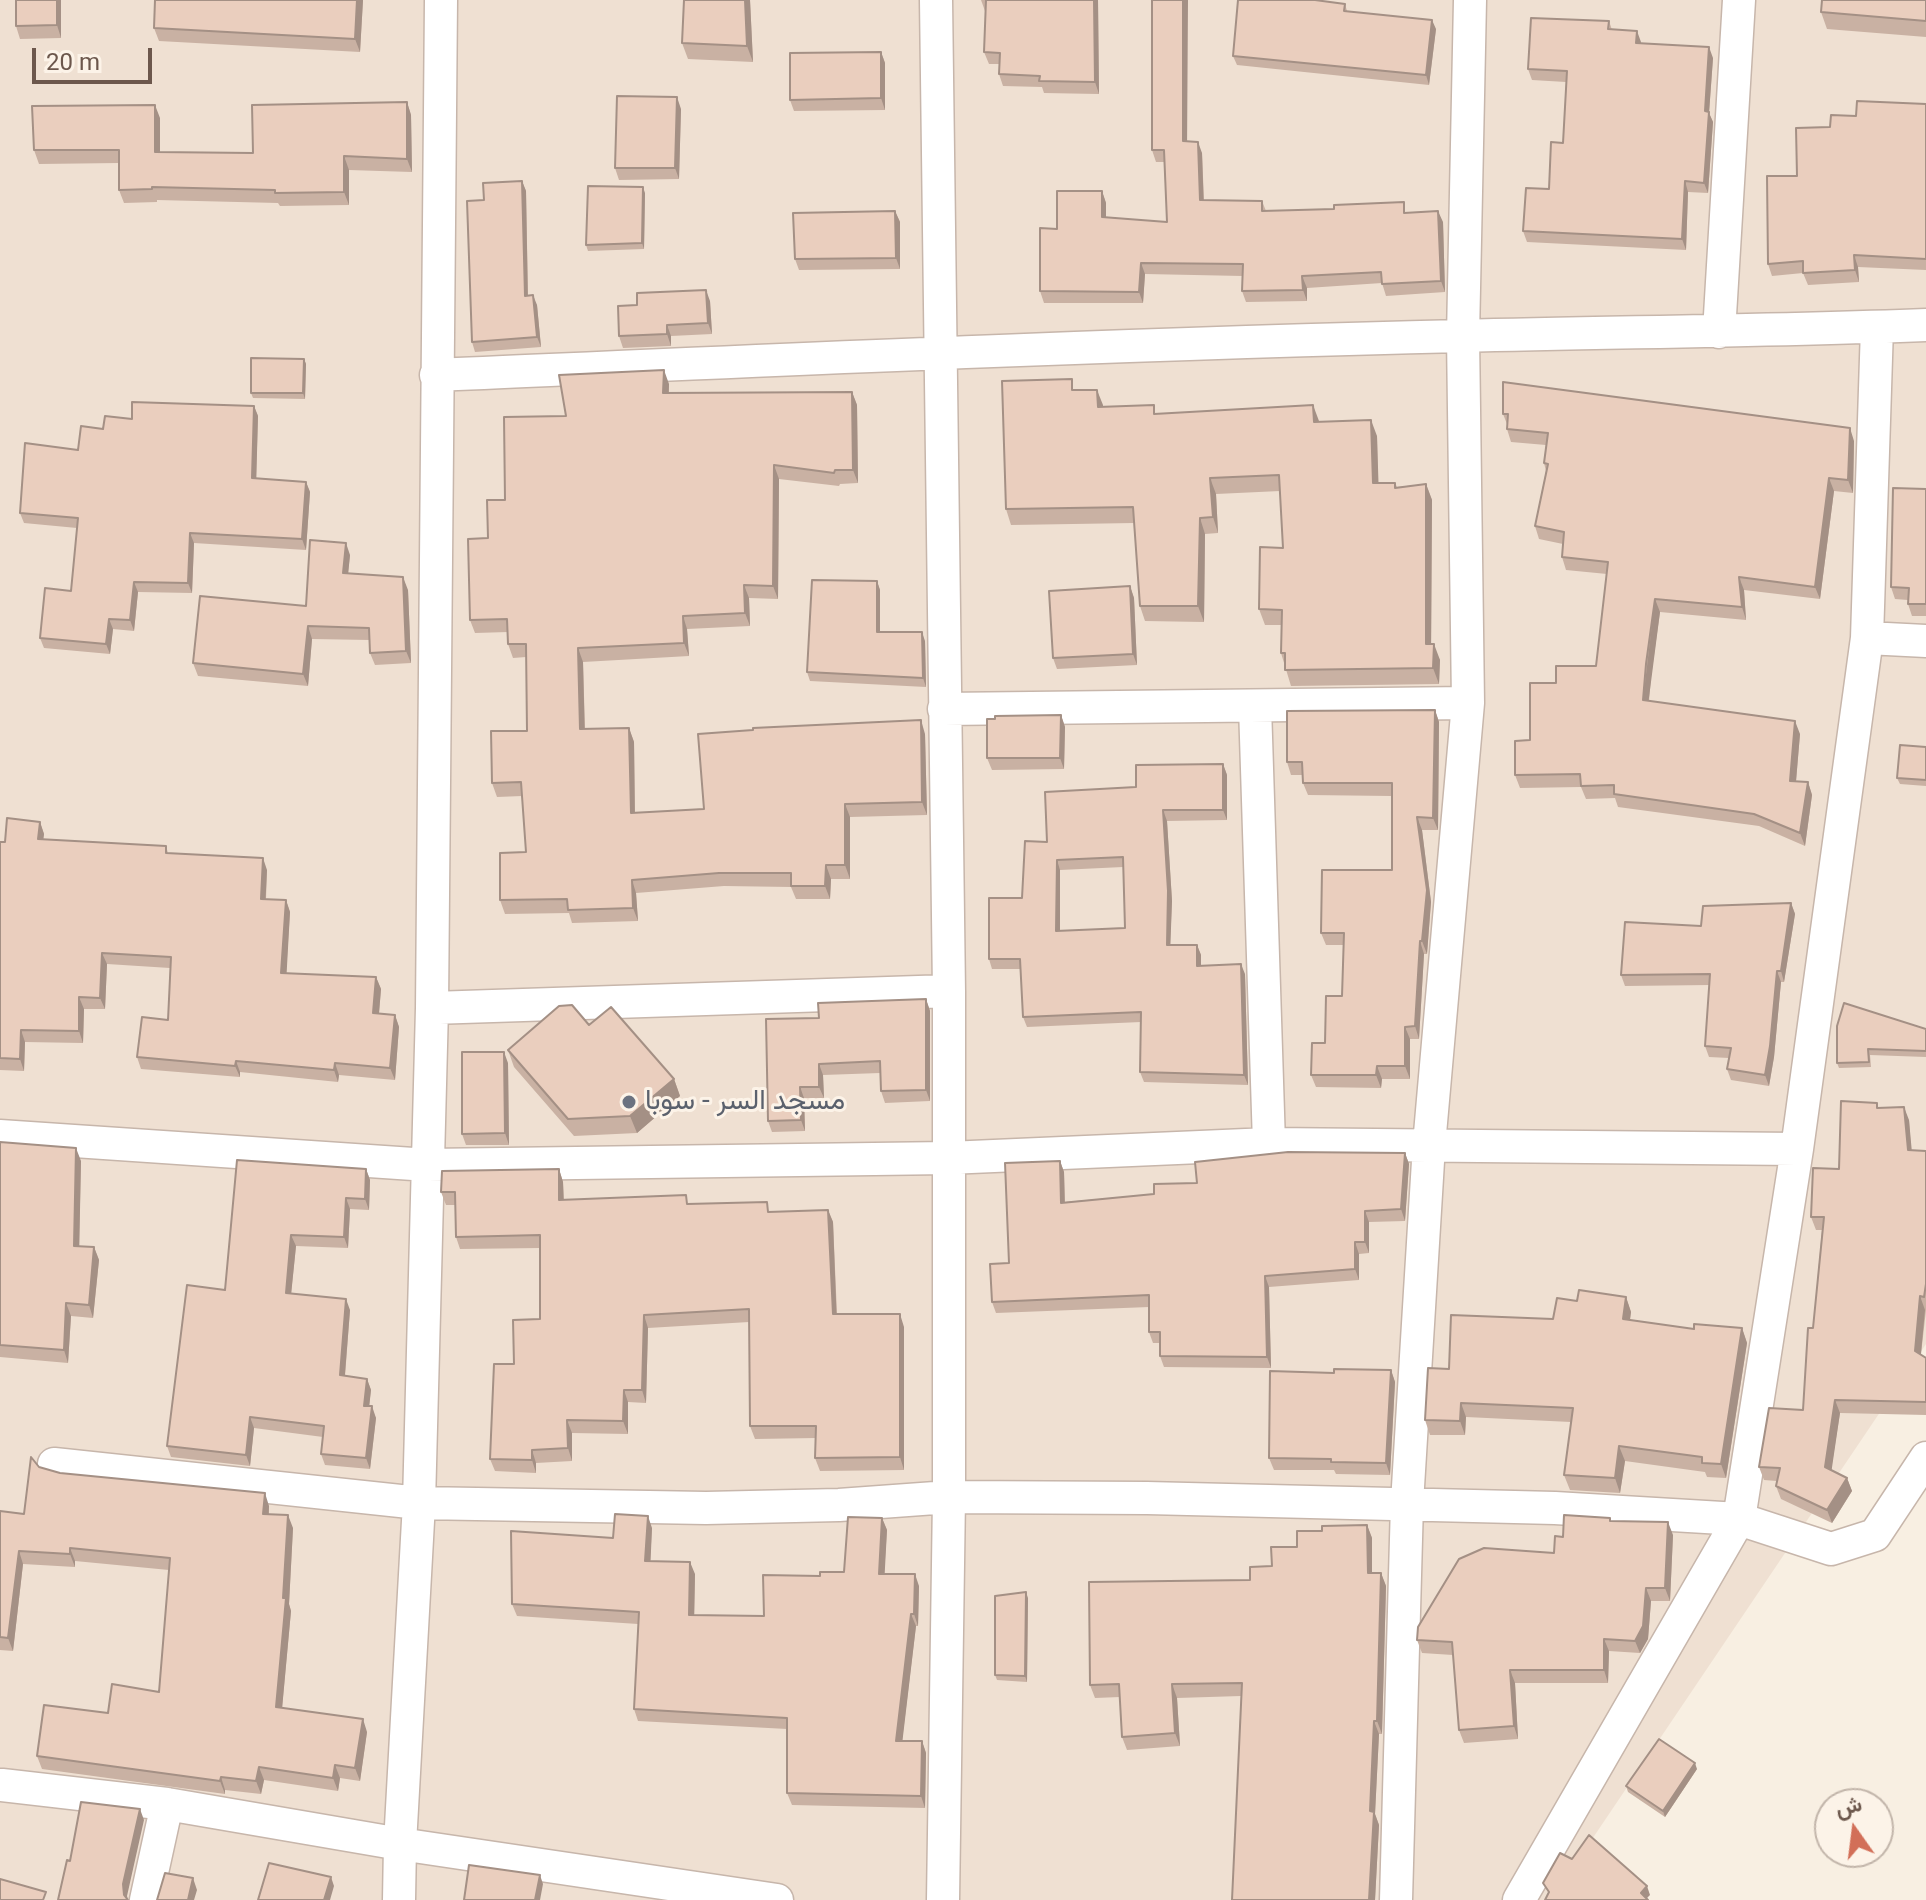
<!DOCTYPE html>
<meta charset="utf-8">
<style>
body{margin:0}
#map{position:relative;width:1926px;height:1900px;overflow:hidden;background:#f8efe2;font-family:Roboto,Vazirmatn,sans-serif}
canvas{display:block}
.north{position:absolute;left:1814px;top:1788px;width:80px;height:80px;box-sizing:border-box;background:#fcf3e8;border:2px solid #c2b5aa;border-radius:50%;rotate:346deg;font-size:22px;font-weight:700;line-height:32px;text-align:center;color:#6c574c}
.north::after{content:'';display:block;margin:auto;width:28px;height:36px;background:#d26f58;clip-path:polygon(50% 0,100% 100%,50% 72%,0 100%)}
.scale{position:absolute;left:32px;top:48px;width:120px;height:36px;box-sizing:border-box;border:4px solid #6c574c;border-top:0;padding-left:10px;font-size:24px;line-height:28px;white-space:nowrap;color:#6c574c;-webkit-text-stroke:6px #fcf3e8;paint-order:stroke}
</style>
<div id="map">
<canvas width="1926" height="1900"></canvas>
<div class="north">ش</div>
<div class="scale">20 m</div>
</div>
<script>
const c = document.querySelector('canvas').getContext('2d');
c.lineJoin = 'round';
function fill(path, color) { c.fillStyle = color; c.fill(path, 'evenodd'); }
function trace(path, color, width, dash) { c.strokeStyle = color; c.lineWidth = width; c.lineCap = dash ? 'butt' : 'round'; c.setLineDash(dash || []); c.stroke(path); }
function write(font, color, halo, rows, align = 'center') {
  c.font = font + ' Roboto,Vazirmatn,sans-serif'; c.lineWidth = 6; c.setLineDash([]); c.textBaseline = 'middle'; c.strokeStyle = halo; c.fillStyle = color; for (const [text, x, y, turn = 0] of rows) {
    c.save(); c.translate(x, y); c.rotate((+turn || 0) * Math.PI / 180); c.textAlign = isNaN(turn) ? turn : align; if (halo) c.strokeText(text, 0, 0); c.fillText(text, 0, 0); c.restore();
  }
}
fill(new Path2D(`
 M 0,0 L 1926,0 L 1926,1344 L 1551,1900 L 0,1900 Z`), '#efe0d2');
const street = new Path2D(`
 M 936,0 L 949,991 L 949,1497 L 943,1900
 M 1877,327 L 1867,638 L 1797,1149 L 1739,1519 L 1831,1549 L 1875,1535 L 1926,1458
 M 1719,332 L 1739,0
 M 436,375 C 778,360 1120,344 1462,336 C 1617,332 1771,331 1926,325
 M 1867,638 L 1926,641
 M 1255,706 L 1269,1144
 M 944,709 L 1468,703
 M 432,1008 L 949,991
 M 0,1136 L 428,1165 L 948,1158 L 1269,1144 L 1797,1149
 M 54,1464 L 419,1503 L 706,1508 L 839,1505 L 949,1497 L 1147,1498 L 1555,1508 L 1739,1519 L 1519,1900
 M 2,1785 L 167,1804 L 400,1844 L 777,1900
 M 146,1900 L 167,1804
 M 399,1900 L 400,1844 L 419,1503 L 432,1008 L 441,0
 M 1396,1900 L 1407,1503 L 1429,1145 L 1468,703 L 1463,336 L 1470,0`);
trace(street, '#c7b6ab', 35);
trace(street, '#fff', 32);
fill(new Path2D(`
 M 16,0 L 61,0 L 61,38 L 20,39 L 16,26 Z
 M 363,0 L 360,52 L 159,41 L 154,28 Z
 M 684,0 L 750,0 L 753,62 L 688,59 L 682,43 Z
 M 981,0 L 1098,0 L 1099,94 L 1044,93 L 1042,87 L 1003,86 L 999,74 L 999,64 L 989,64 L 984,52 L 986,11 L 985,11 Z
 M 1926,0 L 1926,37 L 1827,29 L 1821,12 Z
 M 1345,4 L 1347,11 L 1436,29 L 1429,85 L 1237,65 L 1233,56 Z
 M 1609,21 L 1612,30 L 1641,43 L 1713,58 L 1709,113 L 1713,122 L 1708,193 L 1688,192 L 1686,250 L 1527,242 L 1523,231 L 1549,189 L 1563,143 L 1566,82 L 1532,80 L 1528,69 Z
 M 881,52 L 885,63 L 885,110 L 794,111 L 790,100 Z
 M 407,102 L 411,115 L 412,172 L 349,170 L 349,205 L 280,206 L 278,203 L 157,200 L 157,202 L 124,203 L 119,190 L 119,163 L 39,164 L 34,150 L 160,118 L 160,152 L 253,153 Z
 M 1926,104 L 1926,270 L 1858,267 L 1859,282 L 1808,285 L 1803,273 L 1772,276 L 1768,264 L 1797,176 L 1856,116 Z
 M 681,109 L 679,179 L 619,180 L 615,168 Z
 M 1187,141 L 1202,153 L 1204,201 L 1262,201 L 1266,211 L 1408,213 L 1443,222 L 1445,292 L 1386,296 L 1382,283 L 1307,288 L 1307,301 L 1246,302 L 1242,291 L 1243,276 L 1145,274 L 1143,303 L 1044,303 L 1040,291 L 1057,229 L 1102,191 L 1106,203 L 1106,218 L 1167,222 L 1164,162 L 1156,162 L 1152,150 Z
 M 522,181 L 526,191 L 528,296 L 537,305 L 541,347 L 475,352 L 472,342 L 484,200 Z
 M 645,193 L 644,249 L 588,251 L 586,245 Z
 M 895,211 L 900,222 L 900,269 L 799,270 L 795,259 Z
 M 710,301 L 712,334 L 671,336 L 671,346 L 623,348 L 619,336 Z
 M 304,359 L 306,364 L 305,399 L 253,398 L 251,393 Z
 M 669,384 L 669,393 L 852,392 L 857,405 L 858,483 L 840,484 L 839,486 L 779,479 L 778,599 L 749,598 L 750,626 L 687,629 L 689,656 L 583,662 L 585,729 L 629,728 L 634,742 L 635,813 L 704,809 L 925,734 L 927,815 L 850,817 L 850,879 L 831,879 L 830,899 L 796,899 L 791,887 L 724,886 L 636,893 L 638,921 L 572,923 L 569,913 L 505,914 L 500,900 L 526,852 L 522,796 L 497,797 L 492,783 L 527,731 L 526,657 L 513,658 L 508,644 L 508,632 L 475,633 L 470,620 L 488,538 L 505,500 L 566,416 Z
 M 1076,390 L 1103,407 L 1157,414 L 1319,421 L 1377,436 L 1378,483 L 1395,483 L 1397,487 L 1426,484 L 1432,500 L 1431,644 L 1440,660 L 1439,684 L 1291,686 L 1281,653 L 1282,625 L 1265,625 L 1259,609 L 1283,548 L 1280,491 L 1216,494 L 1218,533 L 1205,534 L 1204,622 L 1145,621 L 1140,606 L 1134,523 L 1011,525 L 1006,509 Z
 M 254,406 L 258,416 L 256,479 L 306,482 L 310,492 L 306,550 L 194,543 L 192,593 L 138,592 L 134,631 L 113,629 L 110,654 L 44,648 L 40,638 L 71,591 L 77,528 L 24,523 L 20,513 L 78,450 L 103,429 L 132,419 Z
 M 1503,414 L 1854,441 L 1853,493 L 1834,491 L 1820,599 L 1744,590 L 1746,620 L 1660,612 L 1651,677 L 1649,701 L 1800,734 L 1796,781 L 1808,782 L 1812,795 L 1805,846 L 1759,826 L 1618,807 L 1615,798 L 1586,799 L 1581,787 L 1520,788 L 1515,775 L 1556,683 L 1596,666 L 1607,574 L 1566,570 L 1562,557 L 1563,544 L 1539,539 L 1535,526 L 1546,471 L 1544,463 L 1546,445 L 1511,442 L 1507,429 L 1507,424 Z
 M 1926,489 L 1926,616 L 1912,616 L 1908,604 L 1908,600 L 1895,599 L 1891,587 Z
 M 350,555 L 348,573 L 408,590 L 411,663 L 375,665 L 370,653 L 370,640 L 312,639 L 308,686 L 198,676 L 193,663 L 306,606 Z
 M 877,581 L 880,590 L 880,632 L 925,641 L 926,687 L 810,681 L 807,672 Z
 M 1130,586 L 1134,598 L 1137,665 L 1057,669 L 1053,658 Z
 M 1435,710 L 1439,722 L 1438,830 L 1422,830 L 1431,902 L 1427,954 L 1424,954 L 1419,1039 L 1410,1039 L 1410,1079 L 1382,1079 L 1381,1088 L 1316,1087 L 1311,1075 L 1325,1043 L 1342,996 L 1344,945 L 1326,945 L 1321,933 L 1392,870 L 1392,796 L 1308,795 L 1303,783 L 1303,775 L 1291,775 L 1287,762 Z
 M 1061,715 L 1065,727 L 1064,769 L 992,770 L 987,758 Z
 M 1926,747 L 1926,786 L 1900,784 L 1897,778 Z
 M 1223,764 L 1227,775 L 1227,820 L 1167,821 L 1172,901 L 1170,945 L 1197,945 L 1201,955 L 1201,966 L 1245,974 L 1248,1085 L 1144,1082 L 1140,1072 L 1141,1022 L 1027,1027 L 1023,1017 L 1021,969 L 992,969 L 989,959 L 1022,898 L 1047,842 L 1136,787 ZM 1123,867 L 1125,928 L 1060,931 L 1060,870 Z
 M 40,822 L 44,834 L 43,839 L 166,846 L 168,853 L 267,870 L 266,899 L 286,900 L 290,912 L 286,973 L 376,977 L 381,989 L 379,1013 L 395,1015 L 399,1027 L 395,1080 L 339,1075 L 338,1082 L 240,1072 L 240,1077 L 141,1069 L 137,1057 L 168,1020 L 170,968 L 107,964 L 105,1009 L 84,1009 L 83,1043 L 25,1042 L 24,1071 L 0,1070 L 0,842 L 5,842 Z
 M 1791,903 L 1795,914 L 1784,982 L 1781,982 L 1774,1057 L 1769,1086 L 1731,1080 L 1727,1069 L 1729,1058 L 1709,1057 L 1705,1046 L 1710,985 L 1625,986 L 1621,975 L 1701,926 Z
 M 926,999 L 930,1011 L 930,1101 L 885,1103 L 881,1091 L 880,1073 L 823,1075 L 824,1098 L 804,1098 L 805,1131 L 772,1132 L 768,1121 L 819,1018 Z
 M 589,1025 L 674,1079 L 680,1096 L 637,1133 L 574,1136 L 514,1067 L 508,1050 Z
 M 1837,1026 L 1926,1029 L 1926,1057 L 1870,1055 L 1871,1067 L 1839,1068 L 1837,1063 Z
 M 508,1063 L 509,1145 L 466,1145 L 462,1134 Z
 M 1879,1108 L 1909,1120 L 1911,1150 L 1926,1151 L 1926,1310 L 1921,1354 L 1926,1358 L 1926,1415 L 1840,1413 L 1831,1470 L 1847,1478 L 1852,1491 L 1832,1523 L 1781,1499 L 1776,1486 L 1777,1481 L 1764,1480 L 1759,1467 L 1803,1410 L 1813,1328 L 1822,1230 L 1816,1230 L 1811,1217 L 1839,1169 Z
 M 0,1142 L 81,1161 L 79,1246 L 94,1247 L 99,1260 L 93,1318 L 71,1316 L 68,1363 L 0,1357 Z
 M 1405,1153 L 1409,1164 L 1405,1221 L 1369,1222 L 1369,1253 L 1359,1254 L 1359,1280 L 1269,1287 L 1271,1368 L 1164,1367 L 1160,1356 L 1160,1343 L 1153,1343 L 1149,1332 L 1149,1307 L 996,1313 L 992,1302 L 1009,1263 L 1060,1161 L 1064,1172 L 1065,1202 L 1154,1194 L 1197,1183 Z
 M 366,1169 L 370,1180 L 369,1210 L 350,1209 L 348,1248 L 296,1246 L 291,1294 L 350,1310 L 345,1376 L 367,1379 L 371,1390 L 369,1406 L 376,1418 L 370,1469 L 325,1465 L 321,1454 L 323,1437 L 254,1428 L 250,1466 L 171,1457 L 167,1446 L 225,1290 Z
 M 559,1169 L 563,1182 L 564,1200 L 690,1204 L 771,1212 L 828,1210 L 833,1222 L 837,1314 L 904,1327 L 904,1470 L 820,1471 L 815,1458 L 816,1438 L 755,1439 L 750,1426 L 749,1322 L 648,1328 L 646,1403 L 628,1402 L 628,1434 L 572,1433 L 572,1461 L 536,1463 L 536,1473 L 495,1471 L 490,1459 L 514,1364 L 540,1319 L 540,1248 L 460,1249 L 456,1237 L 455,1205 L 446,1205 L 441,1192 Z
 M 1626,1297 L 1631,1312 L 1630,1320 L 1694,1329 L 1742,1328 L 1747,1343 L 1726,1478 L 1707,1477 L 1705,1472 L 1625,1461 L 1620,1493 L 1570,1490 L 1564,1475 L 1571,1422 L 1466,1417 L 1465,1435 L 1430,1435 L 1425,1420 L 1449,1369 L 1553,1319 L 1577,1301 Z
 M 1391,1370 L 1395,1382 L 1390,1475 L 1336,1474 L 1334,1470 L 1274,1470 L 1269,1458 L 1334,1373 Z
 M 39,1467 L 60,1473 L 269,1506 L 269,1514 L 293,1528 L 289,1604 L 291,1611 L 282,1708 L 367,1732 L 360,1781 L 340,1778 L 338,1791 L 264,1780 L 261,1794 L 225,1790 L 225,1794 L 42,1769 L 37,1756 L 108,1713 L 159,1692 L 169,1570 L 75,1561 L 75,1567 L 23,1564 L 13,1651 L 0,1650 L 0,1511 L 24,1514 Z
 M 882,1518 L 887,1530 L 884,1574 L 919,1586 L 918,1626 L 916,1626 L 902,1741 L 922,1741 L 926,1753 L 925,1808 L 792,1805 L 787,1793 L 787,1729 L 638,1721 L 634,1709 L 638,1624 L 517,1616 L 512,1604 L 613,1538 L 652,1528 L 650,1561 L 695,1574 L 694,1615 L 764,1616 L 820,1576 L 844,1572 Z
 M 1611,1521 L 1673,1535 L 1670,1601 L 1651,1601 L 1648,1639 L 1640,1653 L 1609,1651 L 1608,1683 L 1515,1683 L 1518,1739 L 1464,1743 L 1459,1730 L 1453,1655 L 1422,1653 L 1417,1640 L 1554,1553 L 1563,1537 Z
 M 1367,1525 L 1372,1538 L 1372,1573 L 1381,1573 L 1386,1586 L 1382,1734 L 1379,1734 L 1375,1814 L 1379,1825 L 1375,1900 L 1232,1900 L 1241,1696 L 1177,1698 L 1180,1746 L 1127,1750 L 1122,1737 L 1120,1697 L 1095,1698 L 1090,1685 L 1272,1566 L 1322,1531 Z
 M 1028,1598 L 1027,1682 L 997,1680 L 995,1675 Z
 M 1697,1769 L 1665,1817 L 1628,1792 L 1626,1786 Z`), '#c9b1a3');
fill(new Path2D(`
 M 57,0 L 61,0 L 61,38 L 57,25 Z
 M 357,0 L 363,0 L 360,52 L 355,39 Z
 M 745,0 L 750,0 L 753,62 L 747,46 Z
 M 1094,0 L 1098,0 L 1099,94 L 1095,82 Z
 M 1183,0 L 1188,0 L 1187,152 L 1183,141 Z
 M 1432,20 L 1436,29 L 1429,85 L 1426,75 Z
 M 1637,31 L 1641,42 L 1640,53 L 1636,43 Z
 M 1709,47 L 1713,58 L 1709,113 L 1713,122 L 1708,193 L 1704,183 L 1705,111 Z
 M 881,52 L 885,63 L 885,110 L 881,98 Z
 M 677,97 L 681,109 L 679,179 L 675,168 Z
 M 407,102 L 411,115 L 412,172 L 407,159 Z
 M 155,105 L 160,118 L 160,165 L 155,152 Z
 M 1198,142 L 1202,153 L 1204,212 L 1200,200 Z
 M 344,156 L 349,170 L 349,205 L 344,192 Z
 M 522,181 L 526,191 L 528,306 L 525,296 Z
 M 1685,181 L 1688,192 L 1686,250 L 1682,239 Z
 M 643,187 L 645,193 L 644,249 L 642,243 Z
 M 1102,191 L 1106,203 L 1106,229 L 1102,217 Z
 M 895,211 L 900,222 L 900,269 L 896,258 Z
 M 1438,211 L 1443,222 L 1445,292 L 1441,281 Z
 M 1854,255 L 1858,267 L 1859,282 L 1855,270 Z
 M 1141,263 L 1145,274 L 1143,303 L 1139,292 Z
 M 1302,276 L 1307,288 L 1307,301 L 1303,290 Z
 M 706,290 L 710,301 L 712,334 L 708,323 Z
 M 533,295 L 537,305 L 541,347 L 537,337 Z
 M 667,325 L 671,336 L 671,346 L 667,334 Z
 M 304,359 L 306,364 L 305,399 L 303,393 Z
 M 664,370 L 669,384 L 668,407 L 663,393 Z
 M 1097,390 L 1103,405 L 1103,422 L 1098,407 Z
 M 852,392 L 857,405 L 858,483 L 853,470 Z
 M 1313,405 L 1319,421 L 1314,422 Z
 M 254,406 L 258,416 L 256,489 L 252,478 Z
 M 1371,420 L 1377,436 L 1379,499 L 1373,483 Z
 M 1850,428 L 1854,441 L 1853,493 L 1848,480 Z
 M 774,465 L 779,479 L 778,599 L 773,586 Z
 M 1210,478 L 1216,494 L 1218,533 L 1213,517 Z
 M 1829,478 L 1834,491 L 1820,599 L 1815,587 Z
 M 306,482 L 310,492 L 306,550 L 302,539 Z
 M 1426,484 L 1432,500 L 1431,660 L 1426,644 Z
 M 1200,518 L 1205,534 L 1204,622 L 1198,606 Z
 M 190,533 L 194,543 L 192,593 L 188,583 Z
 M 346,543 L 350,555 L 347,585 L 343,573 Z
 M 403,577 L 408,590 L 411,663 L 406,651 Z
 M 1739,577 L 1744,590 L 1746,620 L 1742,607 Z
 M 877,581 L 880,590 L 880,641 L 877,632 Z
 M 134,582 L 138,592 L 134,631 L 130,620 Z
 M 744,585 L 749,598 L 750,626 L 745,613 Z
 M 1130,586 L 1134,598 L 1137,665 L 1133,654 Z
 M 1655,599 L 1660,612 L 1647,713 L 1643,700 Z
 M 683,616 L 687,629 L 689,656 L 684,643 Z
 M 109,619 L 113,629 L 110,654 L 106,644 Z
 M 308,626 L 312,639 L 308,686 L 303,674 Z
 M 922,632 L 925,641 L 926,687 L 923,678 Z
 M 1434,644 L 1440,660 L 1439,684 L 1433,668 Z
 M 578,648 L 583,662 L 585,743 L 580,729 Z
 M 1435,710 L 1439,722 L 1438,830 L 1433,818 Z
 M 1061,715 L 1065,727 L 1064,769 L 1060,758 Z
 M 921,720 L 925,734 L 927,815 L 922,802 Z
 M 1795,721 L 1800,734 L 1795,793 L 1790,781 Z
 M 629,728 L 634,742 L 635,826 L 631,813 Z
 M 1223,764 L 1227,775 L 1227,820 L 1223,810 Z
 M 1808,782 L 1812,795 L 1805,846 L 1800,833 Z
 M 845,804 L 850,817 L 850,879 L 845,865 Z
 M 1163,810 L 1167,821 L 1172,901 L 1170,955 L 1167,945 Z
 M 1417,817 L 1422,830 L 1431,902 L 1427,954 L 1422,941 Z
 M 40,822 L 44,834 L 42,850 L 38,839 Z
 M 263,858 L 267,870 L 265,910 L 261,899 Z
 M 1057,860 L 1060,870 L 1060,941 L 1056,931 Z
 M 826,865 L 831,879 L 830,899 L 825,886 Z
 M 632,880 L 636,893 L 638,921 L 633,908 Z
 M 286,900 L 290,912 L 286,984 L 281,973 Z
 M 1791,903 L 1795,914 L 1784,982 L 1781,971 Z
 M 1420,941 L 1424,954 L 1419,1039 L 1415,1026 Z
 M 1197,945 L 1201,955 L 1201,976 L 1197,966 Z
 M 102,953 L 107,964 L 105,1009 L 100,998 Z
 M 1241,964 L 1245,974 L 1248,1085 L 1244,1075 Z
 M 1777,971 L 1781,982 L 1774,1057 L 1769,1086 L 1765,1075 Z
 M 376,977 L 381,989 L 378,1025 L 373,1013 Z
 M 79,997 L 84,1009 L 83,1043 L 79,1031 Z
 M 926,999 L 930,1011 L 930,1101 L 926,1090 Z
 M 395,1015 L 399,1027 L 395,1080 L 390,1068 Z
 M 1405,1027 L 1410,1039 L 1410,1079 L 1405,1066 Z
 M 21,1030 L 25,1042 L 24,1071 L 20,1059 Z
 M 504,1052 L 508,1063 L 509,1145 L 505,1133 Z
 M 236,1061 L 240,1072 L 240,1077 L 235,1066 Z
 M 335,1063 L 339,1075 L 338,1082 L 334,1070 Z
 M 819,1064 L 823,1075 L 824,1098 L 819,1087 Z
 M 1377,1066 L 1382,1079 L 1381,1088 L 1376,1075 Z
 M 674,1079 L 680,1096 L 637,1133 L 630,1116 Z
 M 800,1087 L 804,1098 L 805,1131 L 801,1120 Z
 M 1904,1107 L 1909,1120 L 1913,1164 L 1908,1150 Z
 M 76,1148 L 81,1161 L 79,1259 L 74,1246 Z
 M 1405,1153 L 1409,1164 L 1405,1221 L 1401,1209 Z
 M 1060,1161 L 1064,1172 L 1065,1214 L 1061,1203 Z
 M 366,1169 L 370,1180 L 369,1210 L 365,1199 Z
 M 559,1169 L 563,1182 L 564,1213 L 559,1200 Z
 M 346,1198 L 350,1209 L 348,1248 L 344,1237 Z
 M 828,1210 L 833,1222 L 837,1327 L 833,1314 Z
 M 1365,1211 L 1369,1222 L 1369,1253 L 1365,1242 Z
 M 291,1235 L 296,1246 L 290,1305 L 286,1293 Z
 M 1355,1242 L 1359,1254 L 1359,1280 L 1355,1269 Z
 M 94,1247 L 99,1260 L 93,1318 L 89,1305 Z
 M 1265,1276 L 1269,1287 L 1271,1368 L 1267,1357 Z
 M 1920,1296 L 1925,1310 L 1920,1364 L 1915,1351 Z
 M 1626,1297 L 1631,1312 L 1628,1333 L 1623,1319 Z
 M 346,1299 L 350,1310 L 344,1386 L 340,1375 Z
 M 66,1303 L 71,1316 L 68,1363 L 64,1350 Z
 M 900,1314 L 904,1327 L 904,1470 L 900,1457 Z
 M 644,1315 L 648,1328 L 646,1403 L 642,1390 Z
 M 1742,1328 L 1747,1343 L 1726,1478 L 1721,1464 Z
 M 1391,1370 L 1395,1382 L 1390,1475 L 1386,1463 Z
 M 367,1379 L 371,1390 L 368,1417 L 364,1406 Z
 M 624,1390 L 628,1402 L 628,1434 L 623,1421 Z
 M 1835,1400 L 1840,1413 L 1830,1481 L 1825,1467 Z
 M 1461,1403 L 1466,1417 L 1465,1435 L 1460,1421 Z
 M 372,1406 L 376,1418 L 370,1469 L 366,1458 Z
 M 250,1417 L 254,1428 L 250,1466 L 246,1455 Z
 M 567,1420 L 572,1433 L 572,1461 L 568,1448 Z
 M 1619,1446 L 1625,1461 L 1620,1493 L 1615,1478 Z
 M 532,1450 L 536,1463 L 536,1473 L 532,1460 Z
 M 1847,1478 L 1852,1491 L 1832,1523 L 1827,1510 Z
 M 265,1493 L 269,1506 L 268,1527 L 263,1514 Z
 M 288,1515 L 293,1528 L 289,1604 L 291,1611 L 281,1720 L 276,1707 Z
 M 648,1516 L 652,1528 L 650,1573 L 645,1561 Z
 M 882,1518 L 887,1530 L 884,1586 L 879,1574 Z
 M 1668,1522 L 1673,1535 L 1670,1601 L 1665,1588 Z
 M 1367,1525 L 1372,1538 L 1372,1586 L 1368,1573 Z
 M 70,1548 L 75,1561 L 75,1567 L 70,1554 Z
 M 19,1551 L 23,1564 L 13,1651 L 8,1638 Z
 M 690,1562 L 695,1574 L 694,1627 L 689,1615 Z
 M 1381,1573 L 1386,1586 L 1382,1734 L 1377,1721 Z
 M 915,1574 L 919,1586 L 918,1626 L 914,1614 Z
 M 1646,1588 L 1651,1601 L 1648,1639 L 1640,1653 L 1635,1641 Z
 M 1026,1592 L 1028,1598 L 1027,1682 L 1025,1676 Z
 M 911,1614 L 916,1626 L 901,1753 L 896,1741 Z
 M 1604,1639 L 1609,1651 L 1608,1683 L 1604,1670 Z
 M 1510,1670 L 1515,1683 L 1518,1739 L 1514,1726 Z
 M 1172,1684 L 1177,1698 L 1180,1746 L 1175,1733 Z
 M 363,1719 L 367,1732 L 360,1781 L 355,1768 Z
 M 1374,1721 L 1379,1734 L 1375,1814 L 1379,1825 L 1375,1900 L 1369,1900 L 1370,1811 Z
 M 922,1741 L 926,1753 L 925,1808 L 921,1796 Z
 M 1695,1763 L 1697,1769 L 1665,1817 L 1663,1811 Z
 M 335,1765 L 340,1778 L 338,1791 L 333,1778 Z
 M 259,1767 L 264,1780 L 261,1794 L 256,1781 Z
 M 221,1777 L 225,1790 L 225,1794 L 220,1781 Z
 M 140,1809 L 144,1820 L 127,1896 L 128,1900 L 124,1895 L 123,1884 Z
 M 540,1875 L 543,1884 L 540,1900 L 535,1900 Z
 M 331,1877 L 334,1886 L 330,1900 L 324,1900 Z
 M 193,1878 L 197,1890 L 194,1900 L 188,1900 Z
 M 1647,1886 L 1650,1895 L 1645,1900 L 1641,1893 Z`), '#a49085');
const building = new Path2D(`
 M 16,0 L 57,0 L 57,25 L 16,26 Z
 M 155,0 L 357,0 L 355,39 L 154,28 Z
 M 684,0 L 745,0 L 747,46 L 682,43 Z
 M 986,0 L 1094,0 L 1095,82 L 1039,81 L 1040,76 L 999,74 L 1000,53 L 984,52 Z
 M 1152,0 L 1183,0 L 1183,141 L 1198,142 L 1200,200 L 1262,201 L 1262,211 L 1334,209 L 1334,205 L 1404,202 L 1404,213 L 1438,211 L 1441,281 L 1382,284 L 1381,272 L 1302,276 L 1303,290 L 1242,291 L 1243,264 L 1141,263 L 1139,292 L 1040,291 L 1040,228 L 1057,229 L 1057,191 L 1102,191 L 1102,217 L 1167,222 L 1164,150 L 1152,150 Z
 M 1238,0 L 1315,0 L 1345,4 L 1344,11 L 1432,20 L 1426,75 L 1233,56 Z
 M 1822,0 L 1926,0 L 1926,21 L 1821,12 Z
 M 1531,18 L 1609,21 L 1608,29 L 1637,31 L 1636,43 L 1709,47 L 1705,111 L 1709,112 L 1704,183 L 1685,181 L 1682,239 L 1523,231 L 1526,188 L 1549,189 L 1551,142 L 1563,143 L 1567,71 L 1528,69 Z
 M 881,52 L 881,98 L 790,100 L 790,53 Z
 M 617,96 L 677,97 L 675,168 L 615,168 Z
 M 1857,101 L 1926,104 L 1926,259 L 1854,255 L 1855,270 L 1803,273 L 1803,261 L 1768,264 L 1767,176 L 1797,176 L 1796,128 L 1830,127 L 1831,115 L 1856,116 Z
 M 407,102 L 407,159 L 344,156 L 344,192 L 275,193 L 275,190 L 152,187 L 152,189 L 119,190 L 119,150 L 34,150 L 32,106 L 155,105 L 155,152 L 253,153 L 252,105 Z
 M 522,181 L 525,296 L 533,295 L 537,337 L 472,342 L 467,201 L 484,200 L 483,183 Z
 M 588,186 L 643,187 L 642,243 L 586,245 Z
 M 895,211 L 896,258 L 795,259 L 793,213 Z
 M 706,290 L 708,323 L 667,325 L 667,334 L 619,336 L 618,306 L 637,305 L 637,293 Z
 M 251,358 L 304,359 L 303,393 L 251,393 Z
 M 664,370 L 663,393 L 852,392 L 853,470 L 835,470 L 834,473 L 774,465 L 773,586 L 744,585 L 745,613 L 683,616 L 684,643 L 578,648 L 580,729 L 629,728 L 631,813 L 704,809 L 698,734 L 753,730 L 753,728 L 921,720 L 922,802 L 845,804 L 845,865 L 826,865 L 825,886 L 791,886 L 791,873 L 719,873 L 632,880 L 633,908 L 568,910 L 567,899 L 500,900 L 500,853 L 526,852 L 521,782 L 492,783 L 491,731 L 527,731 L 526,644 L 508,644 L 507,619 L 470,620 L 468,539 L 488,538 L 487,500 L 505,500 L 504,417 L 566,416 L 559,375 Z
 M 1072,379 L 1072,390 L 1097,390 L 1098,407 L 1154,405 L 1154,414 L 1313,405 L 1314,422 L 1371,420 L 1373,483 L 1395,483 L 1395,488 L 1426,484 L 1426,644 L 1434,644 L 1433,668 L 1285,670 L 1285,653 L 1281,653 L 1282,610 L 1259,609 L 1260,547 L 1283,548 L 1279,475 L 1210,478 L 1213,517 L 1200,518 L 1198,606 L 1140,606 L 1133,507 L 1006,509 L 1002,381 Z
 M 1503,382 L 1850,428 L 1848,480 L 1829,478 L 1815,587 L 1739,577 L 1742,607 L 1655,599 L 1646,664 L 1643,700 L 1795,721 L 1790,781 L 1808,782 L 1800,833 L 1754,814 L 1614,794 L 1614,785 L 1581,786 L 1580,774 L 1515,775 L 1515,741 L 1530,740 L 1530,683 L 1556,683 L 1556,666 L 1596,666 L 1608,562 L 1562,557 L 1564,532 L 1535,526 L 1548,464 L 1544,463 L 1548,433 L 1507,429 L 1508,414 L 1503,414 Z
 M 132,402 L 254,406 L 252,478 L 306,482 L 302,539 L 190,533 L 188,583 L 134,582 L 130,620 L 109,619 L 106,644 L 40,638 L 45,588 L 71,591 L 78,518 L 20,513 L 25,443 L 78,450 L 81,426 L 103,429 L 105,416 L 132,419 Z
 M 1893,488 L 1926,489 L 1926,604 L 1908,604 L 1909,588 L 1891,587 Z
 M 310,540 L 346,543 L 343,573 L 403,577 L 406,651 L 370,653 L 369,628 L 308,626 L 303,674 L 193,663 L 200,596 L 306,606 Z
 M 812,580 L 877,581 L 877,632 L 922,632 L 923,678 L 807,672 Z
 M 1130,586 L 1133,654 L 1053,658 L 1049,591 Z
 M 1435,710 L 1433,818 L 1417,817 L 1427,890 L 1422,941 L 1420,941 L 1415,1026 L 1405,1027 L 1405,1066 L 1377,1066 L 1376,1075 L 1311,1075 L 1312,1043 L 1325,1043 L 1326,996 L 1342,996 L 1344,933 L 1321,933 L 1322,870 L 1392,870 L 1392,783 L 1303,783 L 1302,762 L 1287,762 L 1287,711 Z
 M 1061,715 L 1060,758 L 987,758 L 987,719 L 995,719 L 995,716 Z
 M 1900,745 L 1926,747 L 1926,780 L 1897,778 Z
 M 1223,764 L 1223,810 L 1163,810 L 1168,891 L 1167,945 L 1197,945 L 1197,966 L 1241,964 L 1244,1075 L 1140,1072 L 1141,1012 L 1023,1017 L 1020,959 L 989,959 L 989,898 L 1022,898 L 1025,841 L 1047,842 L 1045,792 L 1136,787 L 1136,765 ZM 1123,857 L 1125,928 L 1056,931 L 1057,860 Z
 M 7,818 L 40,822 L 38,839 L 166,846 L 166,853 L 263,858 L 261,899 L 286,900 L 281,973 L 376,977 L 373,1013 L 395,1015 L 390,1068 L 335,1063 L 334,1070 L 236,1061 L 235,1066 L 137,1057 L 142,1017 L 168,1020 L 171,957 L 102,953 L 100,998 L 79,997 L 79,1031 L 21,1030 L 20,1059 L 0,1058 L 0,842 L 5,842 Z
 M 1791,903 L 1781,971 L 1777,971 L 1770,1046 L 1765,1075 L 1727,1069 L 1731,1048 L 1705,1046 L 1710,974 L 1621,975 L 1625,922 L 1701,926 L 1703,906 Z
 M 926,999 L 926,1090 L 881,1091 L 880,1061 L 819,1064 L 819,1087 L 800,1087 L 801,1120 L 768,1121 L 766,1019 L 819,1018 L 818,1003 Z
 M 1844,1003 L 1926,1029 L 1926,1051 L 1868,1049 L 1869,1062 L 1837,1063 L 1837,1026 Z
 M 572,1005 L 589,1025 L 611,1007 L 674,1079 L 630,1116 L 568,1119 L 508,1050 L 559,1006 Z
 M 462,1052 L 504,1052 L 505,1133 L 462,1134 Z
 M 1841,1101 L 1877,1103 L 1877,1108 L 1904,1107 L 1908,1150 L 1926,1151 L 1926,1284 L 1924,1297 L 1920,1296 L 1915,1351 L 1926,1358 L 1926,1402 L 1835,1400 L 1825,1467 L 1847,1478 L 1827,1510 L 1776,1486 L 1780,1468 L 1759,1467 L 1769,1408 L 1803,1410 L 1808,1328 L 1813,1328 L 1824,1217 L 1811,1217 L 1813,1168 L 1839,1169 Z
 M 0,1142 L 76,1148 L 74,1246 L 94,1247 L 89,1305 L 66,1303 L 64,1350 L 0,1345 Z
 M 1288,1152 L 1405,1153 L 1401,1209 L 1365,1211 L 1365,1242 L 1355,1242 L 1355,1269 L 1265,1276 L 1267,1357 L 1160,1356 L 1160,1332 L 1149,1332 L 1149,1295 L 992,1302 L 990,1264 L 1009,1263 L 1005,1163 L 1060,1161 L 1061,1203 L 1154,1194 L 1154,1184 L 1197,1183 L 1195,1162 Z
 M 237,1160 L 366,1169 L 365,1199 L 346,1198 L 344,1237 L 291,1235 L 286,1293 L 346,1299 L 340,1375 L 367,1379 L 364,1406 L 372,1406 L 366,1458 L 321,1454 L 324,1426 L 250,1417 L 246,1455 L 167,1446 L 187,1285 L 225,1290 Z
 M 559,1169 L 559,1200 L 686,1195 L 687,1204 L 767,1202 L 768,1212 L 828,1210 L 833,1314 L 900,1314 L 900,1457 L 815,1458 L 816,1426 L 750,1426 L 749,1309 L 644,1315 L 642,1390 L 624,1390 L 623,1421 L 567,1420 L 568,1448 L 532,1450 L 532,1460 L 490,1459 L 494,1364 L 514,1364 L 513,1320 L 540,1319 L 540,1235 L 456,1237 L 455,1192 L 441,1192 L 442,1171 Z
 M 1579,1290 L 1626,1297 L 1623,1319 L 1694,1329 L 1694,1324 L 1742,1328 L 1721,1464 L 1702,1463 L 1702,1457 L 1619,1446 L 1615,1478 L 1564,1475 L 1573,1408 L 1461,1403 L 1460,1421 L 1425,1420 L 1428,1368 L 1449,1369 L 1451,1315 L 1553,1319 L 1557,1298 L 1577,1301 Z
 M 1334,1369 L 1391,1370 L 1386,1463 L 1331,1462 L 1331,1459 L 1269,1458 L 1270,1371 L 1334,1373 Z
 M 31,1457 L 39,1467 L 60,1473 L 265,1493 L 263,1514 L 288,1515 L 283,1598 L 286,1598 L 276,1707 L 363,1719 L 355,1768 L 335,1765 L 333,1778 L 259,1767 L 256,1781 L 221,1777 L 220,1781 L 37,1756 L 44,1705 L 108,1713 L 112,1684 L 159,1692 L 170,1558 L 70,1548 L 70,1554 L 19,1551 L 8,1638 L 0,1637 L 0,1511 L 24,1514 Z
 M 615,1514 L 648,1516 L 645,1561 L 690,1562 L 689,1615 L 764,1616 L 763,1575 L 820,1576 L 820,1572 L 844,1572 L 848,1517 L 882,1518 L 879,1574 L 915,1574 L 914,1614 L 911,1614 L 896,1741 L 922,1741 L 921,1796 L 787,1793 L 787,1718 L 634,1709 L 639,1612 L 512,1604 L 511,1531 L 613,1538 Z
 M 1564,1515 L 1610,1518 L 1610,1521 L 1668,1522 L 1665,1588 L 1646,1588 L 1643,1626 L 1635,1641 L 1604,1639 L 1604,1670 L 1510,1670 L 1514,1726 L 1459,1730 L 1452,1642 L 1417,1640 L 1418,1627 L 1459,1559 L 1484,1548 L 1554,1553 L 1555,1536 L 1563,1537 Z
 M 1367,1525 L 1368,1573 L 1381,1573 L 1377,1721 L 1374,1721 L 1370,1811 L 1374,1812 L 1369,1900 L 1232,1900 L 1242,1683 L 1172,1684 L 1175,1733 L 1122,1737 L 1119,1684 L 1090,1685 L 1089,1582 L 1250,1580 L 1250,1567 L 1272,1566 L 1271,1547 L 1297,1547 L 1297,1531 L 1322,1531 L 1322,1526 Z
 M 1026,1592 L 1025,1676 L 995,1675 L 995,1596 Z
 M 1659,1739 L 1695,1763 L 1663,1811 L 1626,1786 Z
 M 81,1802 L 140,1809 L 123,1884 L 124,1895 L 128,1900 L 58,1900 L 67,1860 L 70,1861 Z
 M 1589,1835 L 1647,1886 L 1641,1893 L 1648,1900 L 1545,1900 L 1549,1892 L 1543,1883 L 1560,1853 L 1572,1859 Z
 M 269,1863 L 331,1877 L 324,1900 L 258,1900 Z
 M 469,1865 L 540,1875 L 535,1900 L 464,1900 Z
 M 165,1873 L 193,1878 L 188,1900 L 157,1900 Z
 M 0,1879 L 46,1892 L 43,1900 L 0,1900 Z`);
fill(building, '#eacebe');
trace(building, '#a49085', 2);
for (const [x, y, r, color] of [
 [629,1102,8,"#6b7280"]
]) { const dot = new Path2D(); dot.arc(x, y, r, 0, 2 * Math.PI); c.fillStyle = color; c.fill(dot); trace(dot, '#fcf3e8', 3); }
write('28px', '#5b616d', '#fcf3e8', [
 ["مسجد السر - سوبا",645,1102]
], 'left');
</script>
